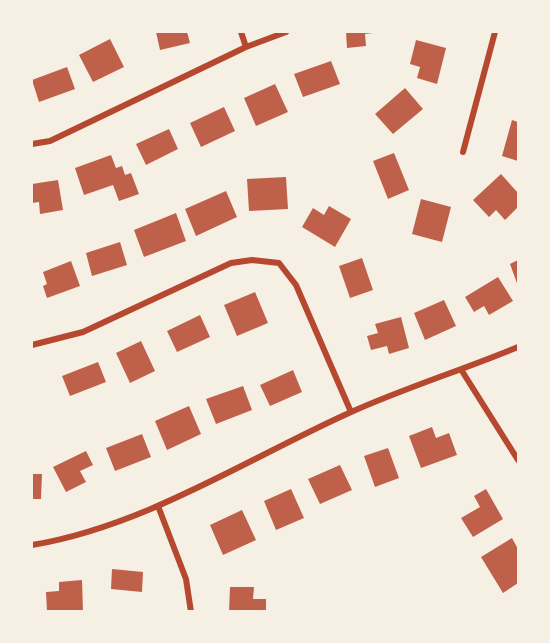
<!DOCTYPE html>
<style>
body{margin:0}
#map{position:relative;width:550px;height:643px;overflow:hidden;background:#f6efe4;font-family:Helvetica,sans-serif}
canvas{display:block}
.frame{position:absolute;inset:0;border:33px solid #f6efe4;pointer-events:none}
</style>
<div id="map">
<canvas width="550" height="643"></canvas>
<div class="frame"></div>
</div>
<script>
const c = document.querySelector('canvas').getContext('2d');
c.lineJoin = 'round';
function fill(path, color) { c.fillStyle = color; c.fill(path, 'evenodd'); }
function trace(path, color, width, dash) { c.strokeStyle = color; c.lineWidth = width; c.lineCap = dash ? 'butt' : 'round'; c.setLineDash(dash || []); c.stroke(path); }
fill(new Path2D(`
 M 156,32 L 187,32 L 190,43 L 160,50 Z
 M 346,32 L 373,32 L 373,33 L 365,34 L 366,46 L 347,48 Z
 M 110,39 L 124,67 L 93,82 L 79,55 Z
 M 416,40 L 446,48 L 437,84 L 417,78 L 420,67 L 410,64 Z
 M 331,61 L 340,84 L 303,97 L 294,74 Z
 M 67,67 L 75,89 L 39,102 L 32,80 Z
 M 275,84 L 288,112 L 256,126 L 244,98 Z
 M 405,88 L 423,109 L 393,134 L 375,114 Z
 M 224,107 L 235,131 L 201,147 L 190,123 Z
 M 512,120 L 518,122 L 518,161 L 502,156 Z
 M 169,129 L 178,149 L 146,165 L 136,144 Z
 M 394,153 L 409,190 L 388,199 L 373,161 Z
 M 111,155 L 116,168 L 122,166 L 125,175 L 131,173 L 139,194 L 119,201 L 113,185 L 84,195 L 75,168 Z
 M 501,174 L 518,193 L 518,207 L 505,220 L 496,210 L 489,217 L 473,200 Z
 M 286,177 L 288,209 L 249,211 L 247,179 Z
 M 58,180 L 63,210 L 40,214 L 39,202 L 32,203 L 32,184 Z
 M 226,191 L 237,217 L 196,236 L 185,209 Z
 M 421,199 L 451,207 L 442,242 L 412,234 Z
 M 329,206 L 351,219 L 335,247 L 302,227 L 313,208 L 324,215 Z
 M 176,213 L 186,241 L 144,257 L 134,230 Z
 M 120,242 L 127,265 L 92,276 L 86,253 Z
 M 362,258 L 373,290 L 350,298 L 339,266 Z
 M 518,260 L 518,286 L 510,264 Z
 M 71,261 L 80,286 L 47,298 L 43,286 L 47,284 L 43,272 Z
 M 498,277 L 513,301 L 489,315 L 484,306 L 474,312 L 465,297 Z
 M 255,292 L 268,323 L 237,336 L 224,305 Z
 M 444,300 L 456,326 L 425,340 L 414,313 Z
 M 200,315 L 210,337 L 177,352 L 167,331 Z
 M 401,317 L 409,348 L 389,354 L 387,346 L 371,350 L 367,336 L 378,333 L 375,324 Z
 M 141,341 L 155,371 L 130,383 L 116,353 Z
 M 98,362 L 106,382 L 70,396 L 62,376 Z
 M 293,370 L 302,392 L 270,406 L 260,385 Z
 M 243,386 L 252,410 L 216,424 L 206,399 Z
 M 189,406 L 201,434 L 167,450 L 155,421 Z
 M 432,427 L 436,438 L 449,433 L 457,455 L 421,468 L 409,436 Z
 M 142,434 L 151,457 L 115,471 L 106,448 Z
 M 388,448 L 399,478 L 375,487 L 364,456 Z
 M 86,451 L 93,465 L 80,471 L 86,482 L 66,492 L 53,467 Z
 M 340,465 L 352,490 L 320,504 L 308,479 Z
 M 32,474 L 42,474 L 41,499 L 32,499 Z
 M 291,489 L 304,518 L 276,530 L 264,501 Z
 M 486,489 L 503,519 L 473,537 L 461,518 L 480,507 L 474,496 Z
 M 242,510 L 256,540 L 223,555 L 210,525 Z
 M 512,538 L 518,549 L 518,583 L 503,593 L 481,557 Z
 M 112,569 L 143,572 L 142,592 L 111,589 Z
 M 82,580 L 83,612 L 47,612 L 46,592 L 59,591 L 59,582 Z
 M 230,587 L 254,587 L 253,599 L 266,599 L 266,612 L 229,612 Z`), '#bf614a');
trace(new Path2D(`
 M 241,32 L 246,47
 M 32,144 L 50,141 L 246,47 L 286,32
 M 463,152 L 495,32
 M 32,345 L 83,332 L 231,263 L 252,260 L 279,263 L 296,285 L 351,412
 M 462,371 L 518,460
 M 158,506 L 186,579 L 191,612
 M 32,545 C 145,526 245,460 349,413 C 404,388 463,370 518,347`), '#b5482f', 6);
</script>
